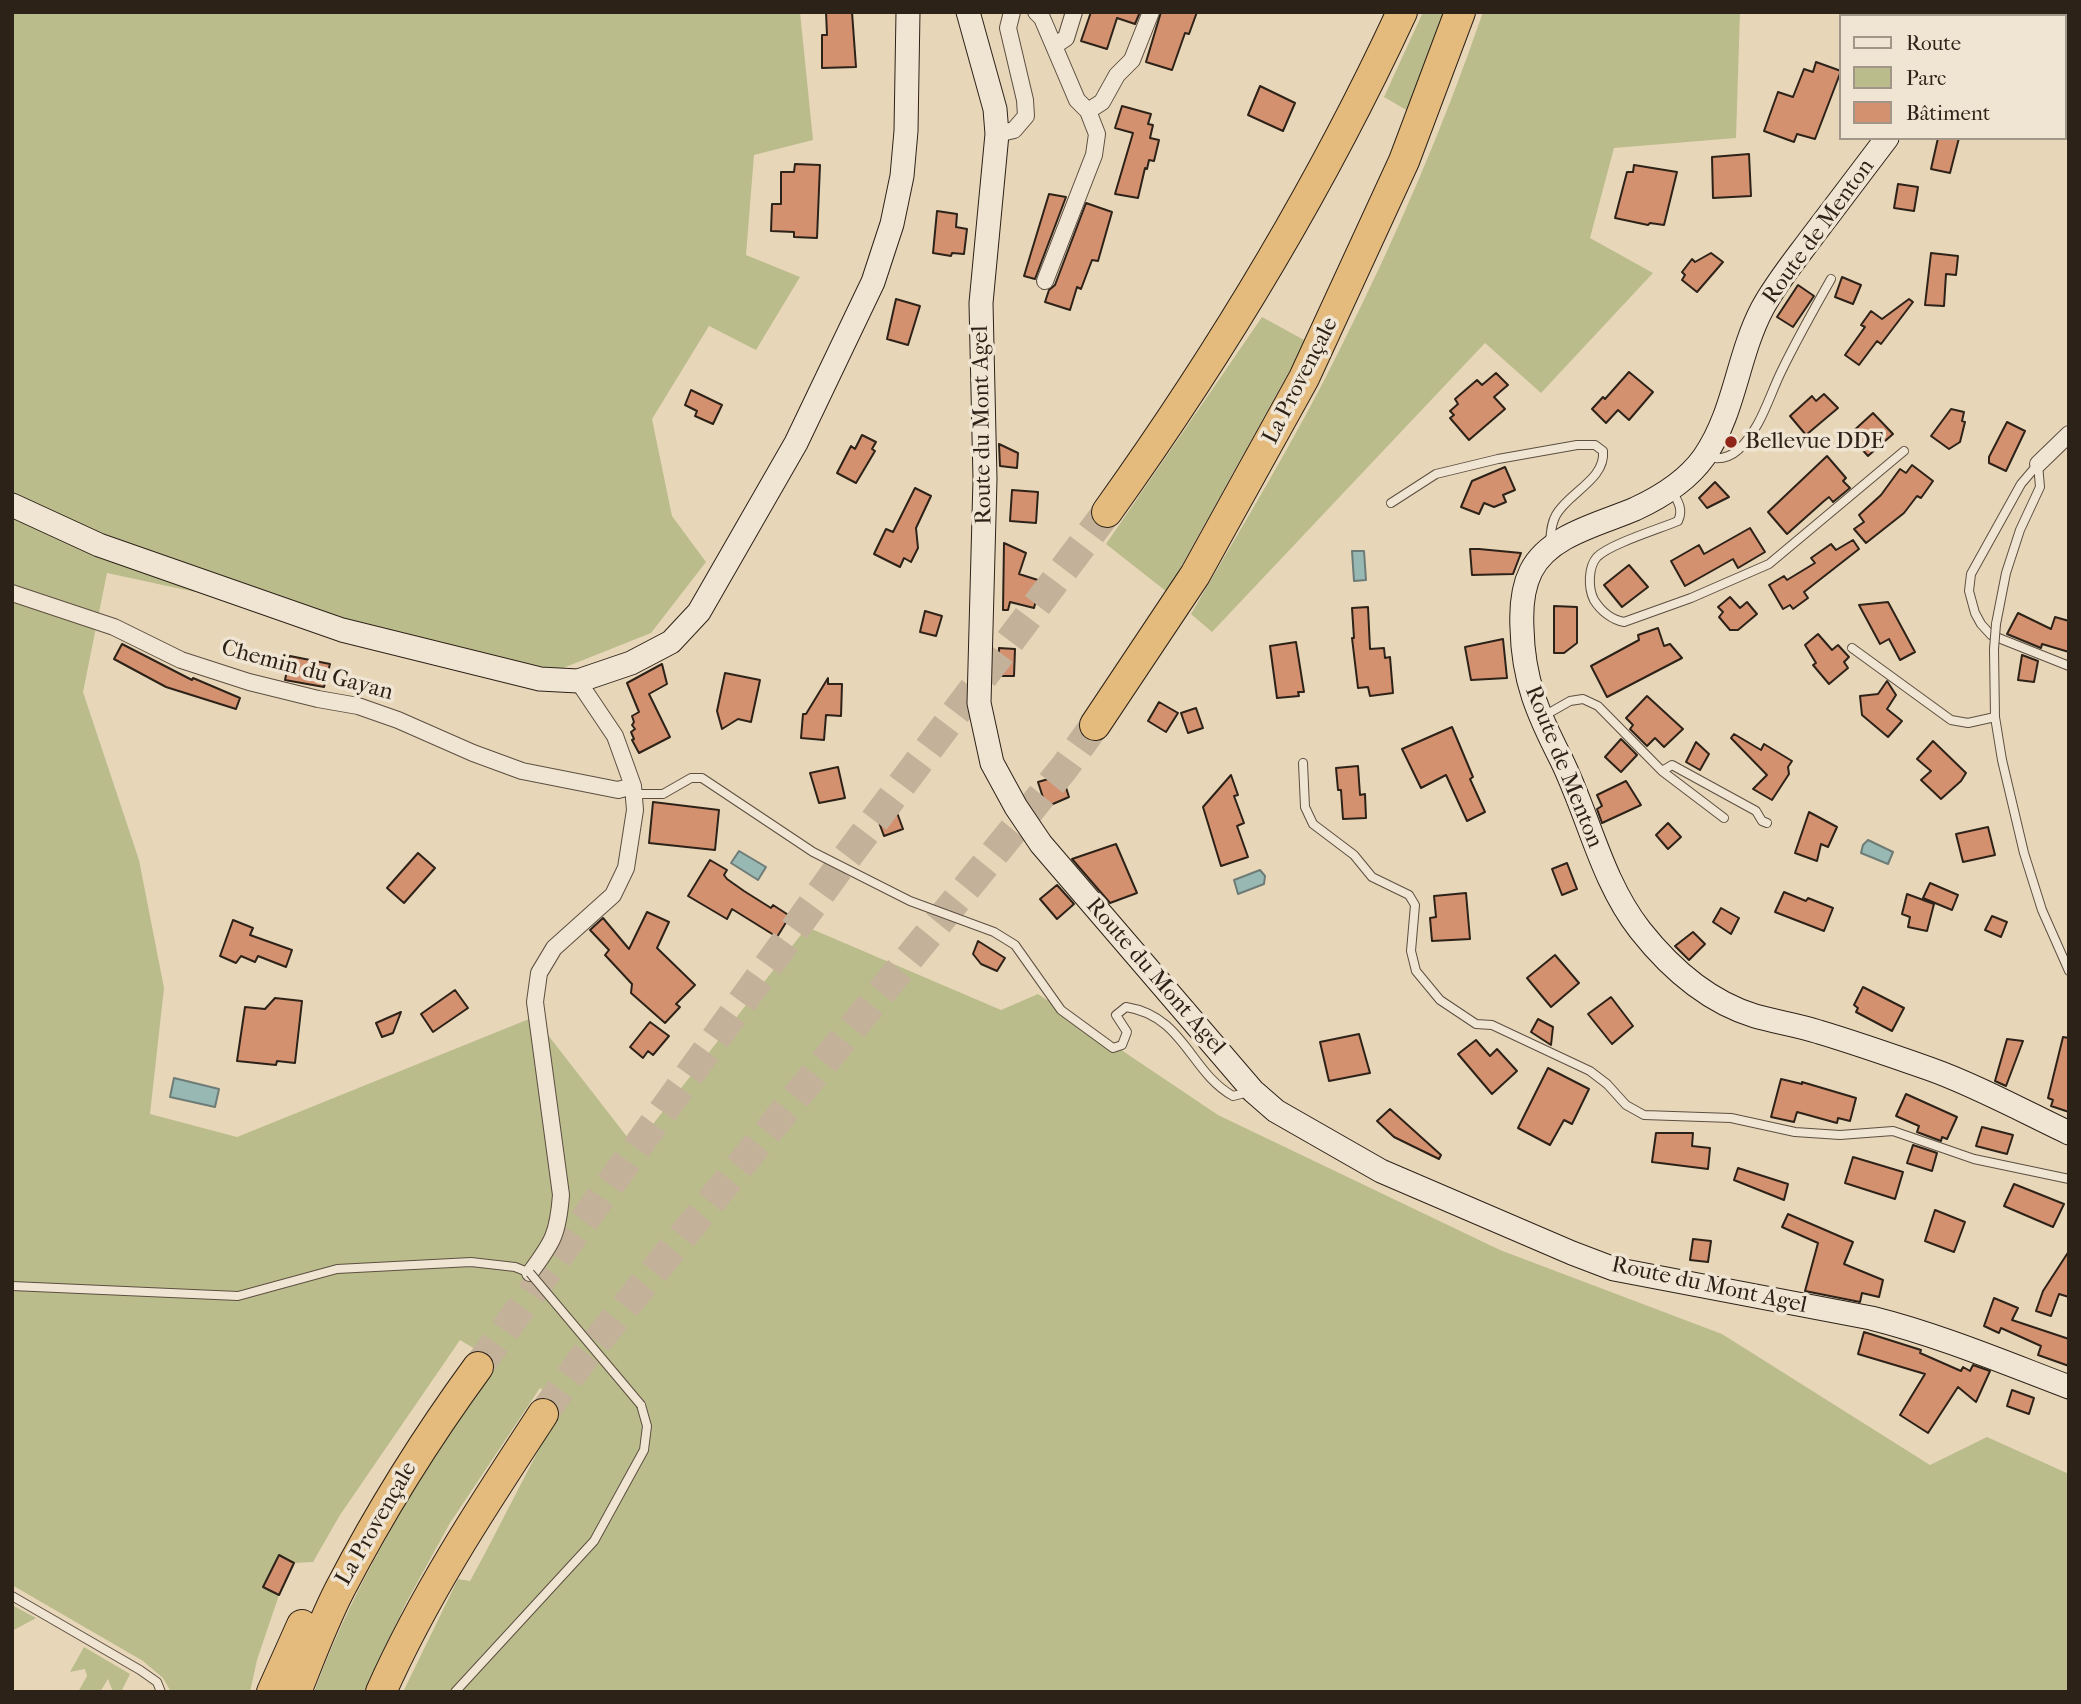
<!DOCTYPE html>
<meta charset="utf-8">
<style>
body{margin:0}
#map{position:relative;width:2081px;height:1704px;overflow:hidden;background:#e8d6b9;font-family:"IM FELL French Canon",serif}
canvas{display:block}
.frame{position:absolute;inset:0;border:14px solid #2d2218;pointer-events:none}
.legend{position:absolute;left:1839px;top:14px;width:228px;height:126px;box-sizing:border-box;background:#f0e4d2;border:2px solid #a29688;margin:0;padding:9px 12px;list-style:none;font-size:21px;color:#2d2218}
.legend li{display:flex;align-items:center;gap:14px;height:35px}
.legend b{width:35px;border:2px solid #a29688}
</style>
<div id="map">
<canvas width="2081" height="1704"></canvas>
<div class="frame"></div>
<ul class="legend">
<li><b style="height:9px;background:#f0e4d2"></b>Route</li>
<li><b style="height:19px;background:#bbbc8c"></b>Parc</li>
<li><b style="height:19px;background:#d39170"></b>Bâtiment</li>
</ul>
</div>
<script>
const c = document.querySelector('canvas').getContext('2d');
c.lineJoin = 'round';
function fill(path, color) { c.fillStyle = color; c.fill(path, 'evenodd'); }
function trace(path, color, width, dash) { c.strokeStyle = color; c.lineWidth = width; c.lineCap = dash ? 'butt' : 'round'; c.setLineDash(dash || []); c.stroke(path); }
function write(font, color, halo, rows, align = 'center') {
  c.font = font + ' "IM FELL French Canon",serif'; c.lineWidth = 7; c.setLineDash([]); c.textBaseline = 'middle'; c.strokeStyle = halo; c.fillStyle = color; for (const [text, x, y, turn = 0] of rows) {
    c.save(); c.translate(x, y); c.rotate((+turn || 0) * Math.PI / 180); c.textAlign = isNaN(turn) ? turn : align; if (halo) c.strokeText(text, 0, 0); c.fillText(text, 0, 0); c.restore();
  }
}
fill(new Path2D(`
 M 12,12 L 800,12 L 813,140 L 754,155 L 746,255 L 800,277 L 756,350 L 709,326 L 652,419 L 672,516 L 706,562 L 651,633 L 558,670 L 107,573 L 83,692 L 139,860 L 164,988 L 150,1114 L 237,1137 L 534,1017 L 635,1147 L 807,927 L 1001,1010 L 1038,994 L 1218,1115 L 1500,1250 L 1722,1334 L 1930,1465 L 1987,1437 L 2069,1474 L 2069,1692 L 403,1692 L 458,1579 L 470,1581 C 502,1523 530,1463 563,1406 L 540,1388 L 450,1523 L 406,1603 L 364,1692 L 314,1692 C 358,1573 427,1467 495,1361 L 460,1340 L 340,1515 L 313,1562 L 294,1563 L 278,1556 L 263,1587 L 279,1595 L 257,1660 L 250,1692 L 171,1692 L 163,1678 L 143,1661 L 12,1585 Z
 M 1423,12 L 1445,12 L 1408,111 L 1384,97 Z
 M 1483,12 L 1740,12 L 1736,138 L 1614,148 L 1590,238 L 1653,273 L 1541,393 L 1485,343 L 1212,632 L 1191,614 C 1242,526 1297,437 1342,345 C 1396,237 1444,126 1483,12 Z
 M 1262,317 L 1306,341 L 1167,592 L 1106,544 Z
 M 12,1605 L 36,1618 L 12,1631 Z
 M 84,1647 L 130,1674 L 121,1692 L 113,1692 L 108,1679 L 100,1692 L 78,1692 L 87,1676 L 85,1669 L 70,1672 Z`), '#bbbc8c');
const water = new Path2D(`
 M 1352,551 L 1364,551 L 1366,580 L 1354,581 Z
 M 1868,840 L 1893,852 L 1888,864 L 1861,853 L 1863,845 Z
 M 739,851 L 766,867 L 758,880 L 731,863 Z
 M 1260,870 L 1265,876 L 1264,884 L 1238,894 L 1234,880 Z
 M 174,1078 L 219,1089 L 215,1107 L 170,1097 Z`);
fill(water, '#98b8b4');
trace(water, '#6d7c76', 2);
const building = new Path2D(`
 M 826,12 L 852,12 L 856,67 L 822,68 L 822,35 L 827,35 Z
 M 1091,12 L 1140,12 L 1135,24 L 1117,18 L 1107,49 L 1081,41 Z
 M 1161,12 L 1197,12 L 1189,34 L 1185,33 L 1172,70 L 1146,62 Z
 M 1816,62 L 1841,71 L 1815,139 L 1797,134 L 1794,142 L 1764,131 L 1778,92 L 1793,97 L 1804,69 L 1813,72 Z
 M 1260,86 L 1295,103 L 1283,131 L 1248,115 Z
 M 1122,106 L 1151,114 L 1148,124 L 1153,125 L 1150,138 L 1159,140 L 1154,161 L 1149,160 L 1147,169 L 1145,168 L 1138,198 L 1115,194 L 1133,133 L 1115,128 Z
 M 1938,138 L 1959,138 L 1950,173 L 1931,169 Z
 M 1749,154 L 1751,196 L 1713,198 L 1712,157 Z
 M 795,164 L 820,165 L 817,238 L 794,237 L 794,232 L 771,231 L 772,204 L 781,204 L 781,172 L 794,172 Z
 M 1634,165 L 1677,172 L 1664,225 L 1650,223 L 1648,225 L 1615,218 L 1627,172 L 1633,172 Z
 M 1898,184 L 1918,187 L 1914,211 L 1894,208 Z
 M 1049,194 L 1066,197 L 1035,279 L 1024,276 Z
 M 1086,203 L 1112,212 L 1098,261 L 1092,260 L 1081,289 L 1077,287 L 1070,310 L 1045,302 L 1049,290 L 1055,285 Z
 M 937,211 L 957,214 L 956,227 L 967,229 L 964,254 L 952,253 L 951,256 L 933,253 Z
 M 1711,253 L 1723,262 L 1697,292 L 1682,280 L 1685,275 L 1682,272 L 1692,259 L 1695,262 Z
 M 1931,253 L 1958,256 L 1956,275 L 1946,274 L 1944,306 L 1925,305 Z
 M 1842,277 L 1861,285 L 1853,304 L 1835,297 Z
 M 1798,285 L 1814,296 L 1793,327 L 1777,317 Z
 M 896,299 L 920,306 L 908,345 L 887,339 Z
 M 1909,299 L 1913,302 L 1881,344 L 1877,341 L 1859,365 L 1845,355 L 1865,327 L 1861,325 L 1871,311 L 1882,319 Z
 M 1629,372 L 1653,392 L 1629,420 L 1618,410 L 1606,423 L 1592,409 L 1603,397 L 1605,399 Z
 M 1496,373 L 1508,385 L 1494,397 L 1505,409 L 1469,440 L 1450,418 L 1454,415 L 1450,411 L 1458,404 L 1455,399 L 1477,380 L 1482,385 Z
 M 691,390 L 722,405 L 713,424 L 695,416 L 697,411 L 685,405 Z
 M 1824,394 L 1838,408 L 1806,435 L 1790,416 L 1812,396 L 1816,401 Z
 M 1951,409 L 1964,412 L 1962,421 L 1965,422 L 1960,442 L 1949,449 L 1931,436 Z
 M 1873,413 L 1893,434 L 1868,456 L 1849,435 Z
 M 2007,422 L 2025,431 L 2006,471 L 1989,463 L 1989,457 Z
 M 862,435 L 876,442 L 872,449 L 875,451 L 856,483 L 837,473 L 851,446 L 855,449 Z
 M 999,444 L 1018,453 L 1017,468 L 1000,466 Z
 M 1827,456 L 1846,478 L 1843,481 L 1850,488 L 1833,502 L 1829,497 L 1824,501 L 1787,534 L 1768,512 Z
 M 1912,465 L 1933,481 L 1921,498 L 1917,496 L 1904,513 L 1866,543 L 1854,529 L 1864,522 L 1859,515 L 1881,495 L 1900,469 L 1906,473 Z
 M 1505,467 L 1515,490 L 1503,495 L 1506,502 L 1494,507 L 1484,503 L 1479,514 L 1461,507 L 1472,481 Z
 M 1715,482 L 1729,497 L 1707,508 L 1699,498 Z
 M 915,488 L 931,496 L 916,528 L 918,548 L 911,562 L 904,558 L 900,567 L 874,554 L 886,529 L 893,532 Z
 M 1012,490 L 1038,492 L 1036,523 L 1010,521 Z
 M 1750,528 L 1765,552 L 1738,568 L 1733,559 L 1685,586 L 1671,561 L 1699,545 L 1704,554 Z
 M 1853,540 L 1859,549 L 1804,592 L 1808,598 L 1793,609 L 1790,605 L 1783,609 L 1769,585 L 1784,576 L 1787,580 L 1815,563 L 1811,558 L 1831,544 L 1836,550 Z
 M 1004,543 L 1026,553 L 1019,574 L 1041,581 L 1034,608 L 1010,602 L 1008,610 L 1003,610 Z
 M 1470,549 L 1479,549 L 1521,553 L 1513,574 L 1472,575 Z
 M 1629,565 L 1648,587 L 1622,607 L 1604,585 Z
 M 1730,597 L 1740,608 L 1747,602 L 1757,614 L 1738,630 L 1730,630 L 1719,617 L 1723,612 L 1718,607 Z
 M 1888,602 L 1915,652 L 1900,660 L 1889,639 L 1880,644 L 1859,605 Z
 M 1554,606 L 1577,607 L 1577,643 L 1564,653 L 1554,653 Z
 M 1368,607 L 1370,649 L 1384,648 L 1385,658 L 1390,657 L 1393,693 L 1370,696 L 1368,687 L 1358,688 L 1352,638 L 1354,638 L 1352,608 Z
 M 925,611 L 942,616 L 936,636 L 920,632 Z
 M 2018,613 L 2051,629 L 2055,617 L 2069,621 L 2069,652 L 2042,644 L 2041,648 L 2007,634 Z
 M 1658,628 L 1664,646 L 1670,644 L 1682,658 L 1607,697 L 1591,666 L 1639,640 L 1638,635 Z
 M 1818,634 L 1832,650 L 1838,645 L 1849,657 L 1844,662 L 1848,668 L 1829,684 L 1813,665 L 1816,663 L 1805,645 Z
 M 1503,639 L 1507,678 L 1471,680 L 1465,647 Z
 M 1296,642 L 1304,692 L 1298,692 L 1299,696 L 1277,698 L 1270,646 Z
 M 122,644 L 192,680 L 193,678 L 240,698 L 236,709 L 166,687 L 114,659 Z
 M 999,648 L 1015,649 L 1014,676 L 998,676 Z
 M 2022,655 L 2038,661 L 2034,682 L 2018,680 Z
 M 290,656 L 330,664 L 324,687 L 285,680 Z
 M 662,664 L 667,684 L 649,694 L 670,737 L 639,753 L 632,740 L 634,739 L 631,732 L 635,729 L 632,725 L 634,722 L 632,716 L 639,712 L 627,683 Z
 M 725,673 L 760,680 L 751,722 L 738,719 L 722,729 L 717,711 Z
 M 828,678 L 828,684 L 842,684 L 841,716 L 826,715 L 824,740 L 801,738 L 803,714 L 806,714 Z
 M 1887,681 L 1896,695 L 1887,709 L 1902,721 L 1888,737 L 1862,715 L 1860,696 L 1878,694 Z
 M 1647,696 L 1683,729 L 1664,747 L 1655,738 L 1647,746 L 1630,729 L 1633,725 L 1626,718 Z
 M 1159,702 L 1178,713 L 1166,732 L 1148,721 Z
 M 1196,708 L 1203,728 L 1188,733 L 1181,713 Z
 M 1452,727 L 1473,777 L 1470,779 L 1485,812 L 1467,821 L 1446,775 L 1421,788 L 1402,749 Z
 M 1734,734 L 1761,750 L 1764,744 L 1792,761 L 1788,767 L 1789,774 L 1772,800 L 1753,789 L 1767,775 L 1731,738 Z
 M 1621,739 L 1637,755 L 1621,772 L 1605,757 Z
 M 1933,741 L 1966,773 L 1961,781 L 1941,799 L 1921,780 L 1931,771 L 1917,759 Z
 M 1696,742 L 1709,754 L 1700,770 L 1686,762 Z
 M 1358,766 L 1360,795 L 1365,794 L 1366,818 L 1343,819 L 1341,790 L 1338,790 L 1336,768 Z
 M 838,767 L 845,798 L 819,803 L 810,773 Z
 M 1062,775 L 1069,797 L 1046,807 L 1038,782 Z
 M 1231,775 L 1238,795 L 1234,796 L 1244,823 L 1237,826 L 1248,857 L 1221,866 L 1203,807 Z
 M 1626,781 L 1641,805 L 1602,823 L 1597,809 L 1602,806 L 1597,795 Z
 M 653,802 L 719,810 L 715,850 L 649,843 Z
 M 896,810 L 903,829 L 884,836 L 877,817 Z
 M 1809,812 L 1837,827 L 1828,847 L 1821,844 L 1817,861 L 1795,853 Z
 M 1668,823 L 1681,837 L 1668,849 L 1656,835 Z
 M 1988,827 L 1995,855 L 1963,862 L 1956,834 Z
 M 1116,844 L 1137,893 L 1110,903 L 1072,859 Z
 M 418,853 L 435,868 L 404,903 L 387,888 Z
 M 710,860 L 727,870 L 724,875 L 727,879 L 744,891 L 771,908 L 773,905 L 790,916 L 777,937 L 732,909 L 727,919 L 688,896 Z
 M 1567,863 L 1577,889 L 1562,895 L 1552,869 Z
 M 1930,883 L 1958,895 L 1952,910 L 1923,898 Z
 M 1057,885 L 1074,904 L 1057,919 L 1040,899 Z
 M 1784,892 L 1806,901 L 1808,898 L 1833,908 L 1824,931 L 1775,912 Z
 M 1466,893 L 1470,939 L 1432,941 L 1430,918 L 1436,917 L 1434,896 Z
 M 1907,894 L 1934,904 L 1927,931 L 1908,927 L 1910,917 L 1902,914 Z
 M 1721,908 L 1739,918 L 1731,934 L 1713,922 Z
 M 647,912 L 669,922 L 657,948 L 695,985 L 676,1004 L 680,1007 L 665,1023 L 631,993 L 632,984 L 605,955 L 609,950 L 590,930 L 603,918 L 629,949 Z
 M 1992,916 L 2007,922 L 2001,937 L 1985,930 Z
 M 233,920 L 253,928 L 250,935 L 292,950 L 286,967 L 258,956 L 255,962 L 241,956 L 236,963 L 220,956 Z
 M 1693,932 L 1705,944 L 1689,960 L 1675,946 Z
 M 978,941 L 1005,958 L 997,971 L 981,964 L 973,954 Z
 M 1555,955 L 1579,983 L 1551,1007 L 1527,978 Z
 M 1863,987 L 1904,1008 L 1892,1031 L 1856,1012 L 1858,1008 L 1854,1005 Z
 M 455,990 L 468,1008 L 433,1032 L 421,1014 Z
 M 1611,997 L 1633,1026 L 1612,1044 L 1588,1014 Z
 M 275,998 L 302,1001 L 295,1063 L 277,1061 L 276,1065 L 237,1061 L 245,1007 L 265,1009 Z
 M 401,1012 L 393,1033 L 382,1037 L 376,1023 Z
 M 1538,1019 L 1553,1027 L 1551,1045 L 1531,1032 Z
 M 650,1022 L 669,1036 L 653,1055 L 648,1051 L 643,1058 L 630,1047 Z
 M 1359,1034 L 1370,1073 L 1329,1081 L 1320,1042 Z
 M 2063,1037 L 2069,1038 L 2069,1112 L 2051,1106 L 2053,1100 L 2048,1098 Z
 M 2007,1039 L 2023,1041 L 2006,1086 L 1995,1081 Z
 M 1476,1040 L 1490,1056 L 1497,1049 L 1517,1071 L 1492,1094 L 1458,1054 Z
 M 1548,1068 L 1589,1089 L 1572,1124 L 1564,1120 L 1550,1145 L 1518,1128 Z
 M 1781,1079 L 1802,1084 L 1802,1082 L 1856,1098 L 1850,1121 L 1838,1118 L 1837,1123 L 1797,1112 L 1794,1122 L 1771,1117 Z
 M 1906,1094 L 1957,1117 L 1947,1139 L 1942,1137 L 1941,1141 L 1917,1132 L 1919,1126 L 1896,1116 Z
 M 1390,1109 L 1441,1155 L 1439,1159 L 1394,1137 L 1377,1121 Z
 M 1982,1127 L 2013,1135 L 2007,1154 L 1976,1146 Z
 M 1656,1133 L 1693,1133 L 1692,1146 L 1710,1148 L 1708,1169 L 1652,1162 Z
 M 1913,1145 L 1937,1153 L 1932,1171 L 1907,1163 Z
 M 1853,1157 L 1903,1172 L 1895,1199 L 1845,1183 Z
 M 1738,1168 L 1788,1184 L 1784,1200 L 1734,1180 Z
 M 2014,1184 L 2064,1204 L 2053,1227 L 2004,1206 Z
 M 1935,1210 L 1965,1222 L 1954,1252 L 1925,1241 Z
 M 1788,1214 L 1853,1242 L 1844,1264 L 1883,1280 L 1879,1297 L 1862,1293 L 1860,1302 L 1805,1291 L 1818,1243 L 1782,1227 Z
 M 1693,1239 L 1711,1241 L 1708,1262 L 1690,1260 Z
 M 2069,1251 L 2069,1297 L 2059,1294 L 2051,1316 L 2036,1311 L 2043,1291 Z
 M 1994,1298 L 2018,1308 L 2012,1320 L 2069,1339 L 2069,1366 L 2038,1355 L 2041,1346 L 2001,1328 L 1999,1333 L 1984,1326 Z
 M 1864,1332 L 1921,1350 L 1920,1353 L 1961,1371 L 1963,1367 L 1970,1371 L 1973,1365 L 1990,1371 L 1976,1402 L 1958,1387 L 1928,1433 L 1900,1415 L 1925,1374 L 1858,1354 Z
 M 2012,1390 L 2034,1398 L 2029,1414 L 2007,1406 Z
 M 279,1555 L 294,1563 L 279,1595 L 263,1587 Z`);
fill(building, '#d39170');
trace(building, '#2d2218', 2);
trace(new Path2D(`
 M 478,1367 L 841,865 L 1107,512
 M 543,1414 L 585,1356 L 1064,768 L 1095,725`), '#c3b299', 30, [30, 15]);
const lane = new Path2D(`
 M 1708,457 C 1720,460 1729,458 1738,450 C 1761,429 1769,396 1782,370 C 1797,339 1814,309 1831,279
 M 2038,464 L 2021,484 L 1971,574 L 1969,591 L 1975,613 L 1981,624 L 1991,635 L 2069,666
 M 1671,489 C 1677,500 1684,509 1678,521 C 1659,529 1610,544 1597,557 C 1588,567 1588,588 1594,600 C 1601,611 1612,620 1624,622 L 1691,598 L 1769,564 L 1904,451
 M 1391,503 L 1436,474 L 1498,459 L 1577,445 L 1595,445 L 1603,451 C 1606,479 1568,493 1556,515 C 1551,524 1551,532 1550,542
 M 1996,624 L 2006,573 L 2020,530 L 2040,487 L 2038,464
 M 1852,648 L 1951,720 L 1968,723 L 1995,717
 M 1994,649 L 1995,717 L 2002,760 L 2024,853 L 2042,910 L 2069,971
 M 1542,717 L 1570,701 L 1583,699 L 1598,706 L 1662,771 L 1724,818
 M 1303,763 L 1305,807 L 1313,824 L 1354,855 L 1372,877 L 1409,895 L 1415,905 L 1411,951 L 1416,971 L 1440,1000 L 1476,1024 L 1492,1025 L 1590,1071 L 1607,1084 L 1626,1105 L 1644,1115 L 1731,1118 L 1795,1132 L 1840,1135 L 1893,1131 L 1974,1159 L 2069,1179
 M 1662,771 L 1672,765 L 1756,811 L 1762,821 L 1767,823
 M 634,794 L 663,794 L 691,778 L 702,778 L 813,852 L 910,901 L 994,932 L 1015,945 L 1061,1010 L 1113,1048 L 1122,1045 L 1127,1032 L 1116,1015 L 1126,1007 C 1184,1016 1190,1072 1233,1096 L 1249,1092
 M 12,1286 L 238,1296 L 337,1269 L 471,1262 L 515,1267 L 530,1273
 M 12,1596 L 140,1670 L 157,1682 L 161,1692
 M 455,1692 L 594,1541 L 644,1450 L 647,1426 L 641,1405`);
const street = new Path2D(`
 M 1036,12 L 1042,18 L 1077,100 L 1088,111 L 1097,134 L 1094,155 L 1045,281
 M 1054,46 L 1066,38 L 1074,12
 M 1088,111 L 1102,102 L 1117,75 L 1132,60 L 1151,12
 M 997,134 L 1014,130 L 1026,116 L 1025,100 L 1008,28 L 1012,12
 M 2038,464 L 2069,434
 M 12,593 L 114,627 L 181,660 L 249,682 L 318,699 L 358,706 L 398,720 L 473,753 L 522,771 L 618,790 L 633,786
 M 530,1273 C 553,1242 558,1234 561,1195 L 535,1002 L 539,973 L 554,948 L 613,895 L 626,868 L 635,810 L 633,786 L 615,736 L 578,681`);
const secondary = new Path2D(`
 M 968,12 L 995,109 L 997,134 L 981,303 L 985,479 L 979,703 L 992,763 L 1016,807 L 1041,844 L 1253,1091 L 1276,1111 L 1381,1171 L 1572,1253 L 1614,1269 L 1871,1318 C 1939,1335 2003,1362 2069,1387
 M 2065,33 L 2069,31
 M 1887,138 C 1862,171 1837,204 1812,237 C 1795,260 1776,283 1762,309 C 1737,357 1735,412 1704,457 C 1687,481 1661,497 1635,509 C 1600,524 1549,535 1531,571 C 1522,589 1521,609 1522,628 C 1523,680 1538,714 1561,759 C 1589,816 1601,880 1640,930 C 1670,968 1709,1002 1755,1016 C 1776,1022 1798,1025 1819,1032 C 1856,1043 1893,1056 1930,1069 C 1975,1085 2025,1112 2069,1133
 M 12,505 L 99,545 L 342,630 L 540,679 L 578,681 L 631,663 L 671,642 L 699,612 L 796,443 L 873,282 L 892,224 L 902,176 L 906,131 L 908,12`);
const highway = new Path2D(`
 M 1107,512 C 1220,354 1320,189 1402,12
 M 1095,725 L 1195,575 L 1304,378 L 1404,161 L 1460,12
 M 272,1692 L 302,1625
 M 296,1692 C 310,1657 323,1622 340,1589 C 380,1512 426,1438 478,1367
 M 381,1692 C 425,1593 484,1504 543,1414`);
trace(lane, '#5c4f40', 10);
trace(street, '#5c4f40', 18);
trace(secondary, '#2d2218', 25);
trace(highway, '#2d2218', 32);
trace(lane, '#f0e4d2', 8);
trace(street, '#f0e4d2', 16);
trace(secondary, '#f0e4d2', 23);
trace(highway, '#e4bb7c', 30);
const laneBridge = new Path2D(`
 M 1994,649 L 1996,624
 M 530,1273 L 641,1405`);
trace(laneBridge, '#5c4f40', 10, []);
trace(laneBridge, '#f0e4d2', 8);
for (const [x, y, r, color] of [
 [1731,442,7,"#8f2418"]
]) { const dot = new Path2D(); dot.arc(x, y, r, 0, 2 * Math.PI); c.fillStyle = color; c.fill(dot); trace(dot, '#f0e4d2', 2.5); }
write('23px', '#2d2218', '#f0e4d2', [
 ["Route de Menton",1819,232,-54],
 ["La Provençale",1301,381,-63],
 ["Route du Mont Agel",983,425,-91],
 ["Chemin du Gayan",307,671,15],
 ["Route de Menton",1563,767,68],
 ["Route du Mont Agel",1155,977,49],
 ["Route du Mont Agel",1709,1286,12],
 ["La Provençale",377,1524,-60]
]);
write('23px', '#2d2218', '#f0e4d2', [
 ["Bellevue DDE",1745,442]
], 'left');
</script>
